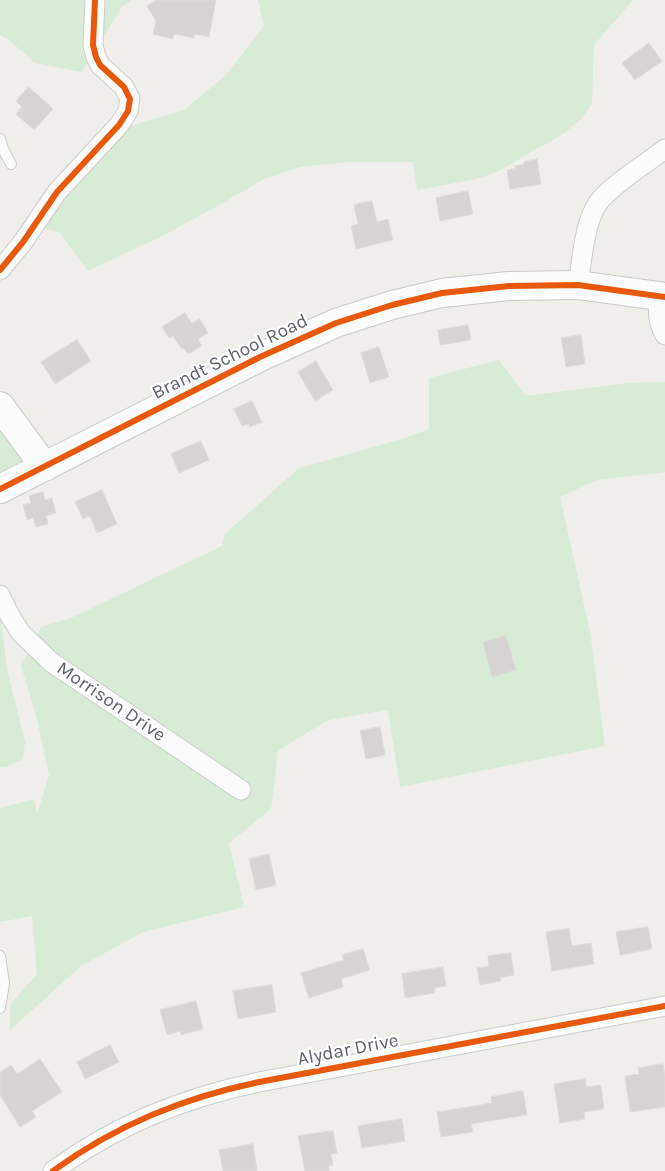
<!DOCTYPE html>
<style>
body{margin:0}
canvas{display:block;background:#efeeea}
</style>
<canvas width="665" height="1171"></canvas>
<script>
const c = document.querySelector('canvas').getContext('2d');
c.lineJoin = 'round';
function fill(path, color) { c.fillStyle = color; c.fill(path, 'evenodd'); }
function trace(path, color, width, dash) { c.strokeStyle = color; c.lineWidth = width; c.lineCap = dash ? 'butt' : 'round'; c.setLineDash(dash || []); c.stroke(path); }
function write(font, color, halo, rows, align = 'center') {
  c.font = font + ' Karla,sans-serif'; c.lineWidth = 4.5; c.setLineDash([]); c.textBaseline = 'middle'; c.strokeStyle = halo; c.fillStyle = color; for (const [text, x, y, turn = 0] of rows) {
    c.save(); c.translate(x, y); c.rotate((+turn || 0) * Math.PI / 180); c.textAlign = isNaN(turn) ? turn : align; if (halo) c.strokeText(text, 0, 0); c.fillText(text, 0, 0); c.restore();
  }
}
fill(new Path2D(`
 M 0,0 L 131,0 L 121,8 L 82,72 L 35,63 L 9,40 L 0,35 Z
 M 258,0 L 633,0 L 594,45 L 592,104 L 580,120 L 563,134 L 497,172 L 476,179 L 417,190 L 413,162 L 348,162 L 300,167 L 264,179 L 214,208 L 162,236 L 88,271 L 59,232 L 41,228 L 76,177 L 127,127 L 184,110 L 226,75 L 264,26 Z
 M 499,360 L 526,396 L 628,383 L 665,382 L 665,472 L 597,480 L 560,497 L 590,632 L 605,746 L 400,787 L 388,710 L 328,720 L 278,751 L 271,809 L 229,843 L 244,907 L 143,932 L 81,966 L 10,1030 L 10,1005 L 37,974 L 32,916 L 0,922 L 0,808 L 34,799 L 37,814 L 49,775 L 36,715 L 21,666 L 41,627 L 71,618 L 222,546 L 225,534 L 299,468 L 405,438 L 429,429 L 429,378 Z
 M 0,431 L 27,466 L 0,479 Z
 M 0,610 L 7,670 L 25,742 L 23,759 L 6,767 L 0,767 Z`), '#d8ebd6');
const building = new Path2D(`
 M 157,0 L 216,0 L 209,37 L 195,34 L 194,38 L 174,34 L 173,39 L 153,34 L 156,21 L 147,6 Z
 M 649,43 L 662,61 L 635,80 L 622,63 Z
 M 29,87 L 53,109 L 34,130 L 16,114 L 22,107 L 16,101 Z
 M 537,159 L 541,184 L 510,189 L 507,170 L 516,168 L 515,166 L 524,164 L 524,162 Z
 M 468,191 L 473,214 L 440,221 L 436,198 Z
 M 372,201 L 377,222 L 388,219 L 393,240 L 356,249 L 351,226 L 358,224 L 354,205 Z
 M 185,313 L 192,323 L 200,319 L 208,333 L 198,339 L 202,346 L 188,354 L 184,348 L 182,349 L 173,336 L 169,338 L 162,327 Z
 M 468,325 L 471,340 L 440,345 L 438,330 Z
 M 581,335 L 585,364 L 566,367 L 561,338 Z
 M 77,340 L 91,361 L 55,384 L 41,362 Z
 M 379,347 L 389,377 L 370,383 L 361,353 Z
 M 316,361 L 333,390 L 315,401 L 298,372 Z
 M 252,401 L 262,422 L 250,427 L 249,424 L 242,426 L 234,409 Z
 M 201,441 L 209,460 L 179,473 L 171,454 Z
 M 102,490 L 117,524 L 97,533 L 90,516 L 83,519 L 75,502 Z
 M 43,492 L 45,500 L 52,498 L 56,513 L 46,516 L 48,524 L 36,527 L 33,518 L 27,520 L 23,505 L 31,503 L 29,496 Z
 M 506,636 L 516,670 L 492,677 L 483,642 Z
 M 380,727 L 385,755 L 366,759 L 360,731 Z
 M 269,854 L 276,885 L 256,890 L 249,859 Z
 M 648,927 L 652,949 L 620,955 L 616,932 Z
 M 569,929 L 572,946 L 591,943 L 594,964 L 552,971 L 546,932 Z
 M 363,949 L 370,970 L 341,979 L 343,987 L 309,998 L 301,973 L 344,960 L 342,955 Z
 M 511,953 L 514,975 L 500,978 L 501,981 L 480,985 L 477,968 L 489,966 L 488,956 Z
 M 443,967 L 446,986 L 434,988 L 435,993 L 405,998 L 402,974 Z
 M 272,985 L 276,1012 L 238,1019 L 233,991 Z
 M 196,1001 L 203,1029 L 181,1035 L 180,1031 L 167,1035 L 160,1010 Z
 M 110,1045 L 119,1062 L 85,1079 L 77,1062 Z
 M 40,1059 L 62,1092 L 32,1111 L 36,1117 L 20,1127 L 0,1095 L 0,1072 L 11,1065 L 17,1074 Z
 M 663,1064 L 665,1076 L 665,1107 L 630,1112 L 625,1076 L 639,1074 L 638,1068 Z
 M 585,1079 L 586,1087 L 601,1085 L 604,1109 L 584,1112 L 585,1119 L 560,1123 L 554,1084 Z
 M 523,1091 L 527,1115 L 471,1124 L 473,1132 L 441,1137 L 437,1112 L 492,1103 L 491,1097 Z
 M 402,1119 L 405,1141 L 362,1148 L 358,1126 Z
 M 333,1131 L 337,1153 L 331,1154 L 333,1165 L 329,1166 L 329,1171 L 305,1171 L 298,1136 Z
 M 253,1144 L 257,1171 L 223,1171 L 219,1150 Z`);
fill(building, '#d6d5d3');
trace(building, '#deddd9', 1);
const lane = new Path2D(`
 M 0,139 L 3,149 L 11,164
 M 0,956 L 4,983 L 0,1008`);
const street = new Path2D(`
 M 0,270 L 23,242 L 57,192 L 119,125 L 128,111 L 130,99 L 124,87 L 100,65 L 96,57 L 93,45 L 95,0
 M 578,285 C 582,261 584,223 598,203 C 611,185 647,163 665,149
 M 660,296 C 657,311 658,322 665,335
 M 0,595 L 9,614 L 20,632 L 51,662 L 241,790
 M 53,1171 C 116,1125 183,1098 259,1082 L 665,1006`);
const secondary = new Path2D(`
 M 0,406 L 45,467
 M 0,489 L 260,357 L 336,323 L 392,305 L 442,293 L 509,286 L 578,285 L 665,297`);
trace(lane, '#cbcccc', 12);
trace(street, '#cbcccc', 21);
trace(secondary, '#cacacb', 30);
trace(lane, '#fdfcfc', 10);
trace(street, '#fdfcfc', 19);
trace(secondary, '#fdfcfc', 28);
trace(new Path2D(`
 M 0,270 L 23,242 L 57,192 L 119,125 L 128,111 L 130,99 L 124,87 L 100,65 L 96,57 L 93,45 L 95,0
 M 0,489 L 260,357 L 336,323 L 392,305 L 442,293 L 509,286 L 578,285 L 665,297
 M 53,1171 C 116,1125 183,1098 259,1082 L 665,1006`), '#e8590c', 6);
write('19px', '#5f6368', '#fff', [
 ["Brandt School Road",230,357,-26],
 ["Morrison Drive",111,702,34],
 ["Alydar Drive",348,1050,-11]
]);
</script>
